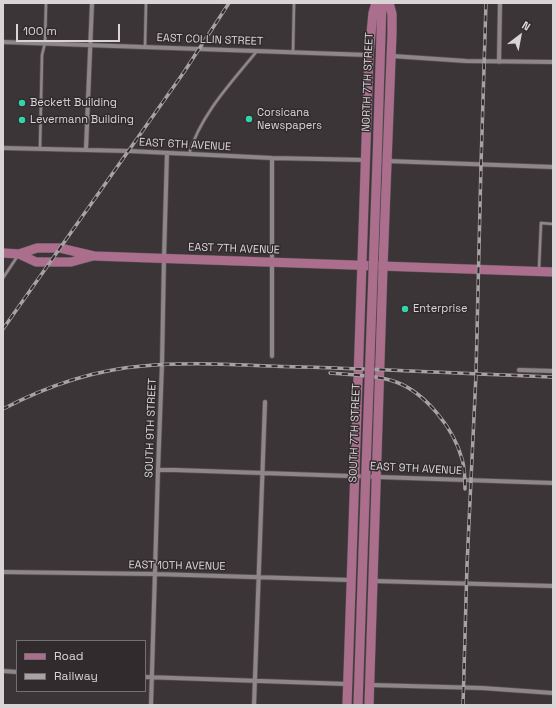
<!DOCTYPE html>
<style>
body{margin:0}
#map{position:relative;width:556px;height:708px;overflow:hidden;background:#3c3538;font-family:"Space Grotesk",sans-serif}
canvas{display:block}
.frame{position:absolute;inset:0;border:4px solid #d9d5d7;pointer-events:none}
.legend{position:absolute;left:16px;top:640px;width:130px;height:52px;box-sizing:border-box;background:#312b2e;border:1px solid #746f72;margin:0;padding:5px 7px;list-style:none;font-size:12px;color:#d9d5d7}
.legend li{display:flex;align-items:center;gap:8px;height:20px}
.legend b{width:20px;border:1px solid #746f72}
.north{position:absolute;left:500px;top:16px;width:40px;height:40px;-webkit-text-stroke:3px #312b2e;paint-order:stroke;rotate:32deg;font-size:11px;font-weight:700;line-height:16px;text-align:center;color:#d9d5d7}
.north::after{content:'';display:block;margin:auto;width:14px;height:18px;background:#d9d5d7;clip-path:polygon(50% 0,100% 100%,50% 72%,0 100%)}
.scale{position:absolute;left:16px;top:24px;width:104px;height:18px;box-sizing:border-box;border:2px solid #d9d5d7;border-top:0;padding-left:5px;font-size:12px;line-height:14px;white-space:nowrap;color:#d9d5d7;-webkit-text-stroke:3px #312b2e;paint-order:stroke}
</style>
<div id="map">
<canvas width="556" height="708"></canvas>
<div class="frame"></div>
<ul class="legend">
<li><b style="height:5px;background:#ab6e8d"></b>Road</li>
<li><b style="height:5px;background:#a7a2a4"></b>Railway</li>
</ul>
<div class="north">N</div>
<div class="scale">100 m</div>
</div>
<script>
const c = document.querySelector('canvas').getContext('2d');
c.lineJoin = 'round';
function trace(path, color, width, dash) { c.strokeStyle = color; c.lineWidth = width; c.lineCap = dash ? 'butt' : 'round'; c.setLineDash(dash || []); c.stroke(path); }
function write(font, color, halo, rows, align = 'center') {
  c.font = font + ' "Space Grotesk",sans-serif'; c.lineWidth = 3; c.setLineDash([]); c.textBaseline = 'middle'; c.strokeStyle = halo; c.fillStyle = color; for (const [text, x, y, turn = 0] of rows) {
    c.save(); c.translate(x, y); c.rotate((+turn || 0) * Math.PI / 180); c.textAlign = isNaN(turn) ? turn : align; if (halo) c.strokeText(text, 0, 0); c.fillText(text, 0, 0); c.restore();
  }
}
const service = new Path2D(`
 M 145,47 L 146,3
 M 293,52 L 294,3
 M 40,148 L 42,55 L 45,43 L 46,3
 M 189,154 C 201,114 231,83 257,51
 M 539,269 L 541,223 L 553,224
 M 3,278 L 17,257`);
const minor = new Path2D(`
 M 3,42 L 368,55
 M 392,56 L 466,61 L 553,62
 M 499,62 L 500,3
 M 3,148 L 129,151 L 272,158 L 366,160
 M 86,149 L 92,3
 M 387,161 L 553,167
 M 272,356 L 272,158
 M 519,370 L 553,371
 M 158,470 L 175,470 L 553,483
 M 3,572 L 155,574 L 350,580
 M 374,581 L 553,586
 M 3,671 L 17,672
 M 145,677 L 347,684
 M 371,685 L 482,688 L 553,693
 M 151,705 L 158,470 L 162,364 L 164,258 L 167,153
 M 254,705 L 265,402`);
const primary = new Path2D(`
 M 377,162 L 382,3
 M 3,253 L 19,254 L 37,248 L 60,248 L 94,256 L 553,272
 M 19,254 L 36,262 L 71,262 L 93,256
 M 347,705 L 369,55 L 373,13 L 376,3
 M 358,705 L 363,553
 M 369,705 L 383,266 L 392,33 L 392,14 L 389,3`);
trace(service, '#565153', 4);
trace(minor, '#565153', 5.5);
trace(primary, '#565153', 10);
trace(service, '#8e8689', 2.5);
trace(minor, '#8e8689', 4);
trace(primary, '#ab6e8d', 9);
const rail = new Path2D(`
 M 3,329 L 184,72 L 229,3
 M 330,373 C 352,375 376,375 396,382 C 426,393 454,429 462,459 C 465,468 465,479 465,489
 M 3,409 C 47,386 93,370 143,366 C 195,361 248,366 300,367 C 384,369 469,374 553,377
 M 463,705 L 467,565 L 476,374 L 481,165 L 486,3`);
trace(rail, '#a7a2a4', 3.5);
trace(rail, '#312b2e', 2, [6]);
const primaryBridge = new Path2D(`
 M 363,553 L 377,162`);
trace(primaryBridge, '#565153', 10, []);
trace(primaryBridge, '#ab6e8d', 9);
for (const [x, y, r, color] of [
 [22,103,4,"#32d4a9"],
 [249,119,4,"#32d4a9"],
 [22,120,4,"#32d4a9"],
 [405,309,4,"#32d4a9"]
]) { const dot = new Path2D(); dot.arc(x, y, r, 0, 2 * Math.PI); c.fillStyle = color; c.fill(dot); trace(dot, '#312b2e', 1.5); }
write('11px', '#d9d5d7', '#312b2e', [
 ["EAST COLLIN STREET",210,40,2],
 ["NORTH 7TH STREET",368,82,-88],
 ["EAST 6TH AVENUE",185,145,3],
 ["EAST 7TH AVENUE",234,249,2],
 ["SOUTH 9TH STREET",151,428,-88],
 ["SOUTH 7TH STREET",355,433,-88],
 ["EAST 9TH AVENUE",416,469,3],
 ["EAST 10TH AVENUE",177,566,1]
]);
write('11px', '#d9d5d7', '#312b2e', [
 ["Beckett Building",30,103],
 ["Corsicana",257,113],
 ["Newspapers",257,126],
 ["Levermann Building",30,120],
 ["Enterprise",413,309]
], 'left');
</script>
